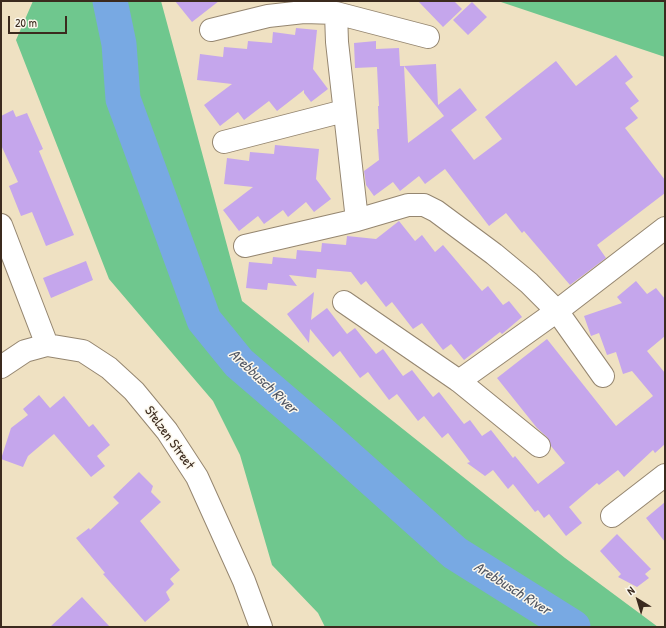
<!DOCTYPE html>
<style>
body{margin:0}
#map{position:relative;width:666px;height:628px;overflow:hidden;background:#efe1c2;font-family:"Patrick Hand",sans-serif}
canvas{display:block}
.frame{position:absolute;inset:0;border:2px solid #3b2a1e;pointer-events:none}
.north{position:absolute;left:618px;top:580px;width:40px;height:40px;-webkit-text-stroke:3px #fbf7ec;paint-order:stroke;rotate:322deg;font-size:11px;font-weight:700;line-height:16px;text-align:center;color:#3b2a1e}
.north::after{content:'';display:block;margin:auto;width:14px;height:18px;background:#3b2a1e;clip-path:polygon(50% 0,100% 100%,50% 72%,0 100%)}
.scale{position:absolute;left:8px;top:16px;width:59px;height:18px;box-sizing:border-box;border:2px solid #3b2a1e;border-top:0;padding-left:5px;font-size:12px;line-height:14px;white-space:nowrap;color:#3b2a1e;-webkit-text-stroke:3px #fbf7ec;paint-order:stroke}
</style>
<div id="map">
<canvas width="666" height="628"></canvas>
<div class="frame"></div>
<div class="north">N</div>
<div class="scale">20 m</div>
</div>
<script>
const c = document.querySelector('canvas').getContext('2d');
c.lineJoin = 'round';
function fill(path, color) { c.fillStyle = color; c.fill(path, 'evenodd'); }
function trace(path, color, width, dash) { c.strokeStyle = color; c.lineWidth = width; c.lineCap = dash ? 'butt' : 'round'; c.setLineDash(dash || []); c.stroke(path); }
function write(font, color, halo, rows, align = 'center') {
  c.font = font + ' "Patrick Hand",sans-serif'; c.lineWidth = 3; c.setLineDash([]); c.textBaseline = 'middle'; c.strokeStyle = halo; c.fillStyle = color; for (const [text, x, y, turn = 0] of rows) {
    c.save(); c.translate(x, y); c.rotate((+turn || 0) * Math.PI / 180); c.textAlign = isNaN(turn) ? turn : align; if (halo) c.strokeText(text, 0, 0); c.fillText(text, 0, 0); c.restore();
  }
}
fill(new Path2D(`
 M 33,1 L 161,1 L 242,301 L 565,558 L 658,627 L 325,627 L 318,613 L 272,565 L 240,455 L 213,401 L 109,279 L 16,40 Z
 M 498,1 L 665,1 L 665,57 Z`), '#6fc78e');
trace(new Path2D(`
 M 110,1 L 119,44 L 123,99 L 204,320 L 239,363 L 323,435 L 455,553 L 573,627`), '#78a9e3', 35);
fill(new Path2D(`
 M 175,1 L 219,1 L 192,22 Z
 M 418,1 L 454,1 L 462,9 L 443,27 Z
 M 472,2 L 487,17 L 468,35 L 453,20 Z
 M 296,28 L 317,30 L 313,69 L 328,89 L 311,102 L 304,93 L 304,90 L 277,111 L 269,101 L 244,120 L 238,112 L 220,126 L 204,105 L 232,84 L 197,80 L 200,54 L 223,57 L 224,47 L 247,49 L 248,41 L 272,43 L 273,32 L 295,35 Z
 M 376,41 L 376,49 L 399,48 L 400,66 L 404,66 L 408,143 L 444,116 L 404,66 L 436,64 L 438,105 L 460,88 L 477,110 L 451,130 L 474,160 L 502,139 L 485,117 L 556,61 L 576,86 L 616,55 L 633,77 L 625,83 L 639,101 L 630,108 L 638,118 L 625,128 L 665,180 L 665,193 L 597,245 L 606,258 L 570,285 L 524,231 L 522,233 L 506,213 L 489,226 L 445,169 L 425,184 L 419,176 L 400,191 L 393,182 L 374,196 L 366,185 L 364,171 L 379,160 L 377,129 L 379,129 L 378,106 L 379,106 L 377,67 L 355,68 L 354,43 Z
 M 13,110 L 16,117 L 27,113 L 43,149 L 39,151 L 74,235 L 46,246 L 32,212 L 21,216 L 9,186 L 18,182 L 1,145 L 1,116 Z
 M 275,145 L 319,149 L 316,179 L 331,199 L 314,212 L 306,202 L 288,217 L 283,210 L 264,224 L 258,216 L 239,231 L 223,210 L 253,187 L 224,184 L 227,158 L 249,161 L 250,152 L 274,154 Z
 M 399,221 L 415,241 L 422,235 L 435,252 L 443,245 L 482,291 L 488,286 L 503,305 L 509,301 L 522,317 L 502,334 L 500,332 L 464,360 L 451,344 L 443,350 L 422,323 L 413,329 L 392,302 L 386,307 L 366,281 L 361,285 L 351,272 L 317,269 L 316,278 L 289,275 L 297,286 L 268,283 L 267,290 L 246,288 L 249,262 L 272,264 L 273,257 L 296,259 L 297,250 L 321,252 L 322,243 L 346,245 L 347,236 L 376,239 Z
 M 86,261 L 93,280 L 51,298 L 43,278 Z
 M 636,281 L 647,294 L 656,288 L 665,299 L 665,336 L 647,351 L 665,373 L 665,444 L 655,453 L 653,450 L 624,477 L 618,470 L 599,485 L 597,483 L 569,507 L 582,523 L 566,536 L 549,514 L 544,518 L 538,510 L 535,512 L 513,484 L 508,489 L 493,470 L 485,476 L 467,463 L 470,462 L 448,433 L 442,438 L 424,416 L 418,421 L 397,394 L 389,400 L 368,372 L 360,378 L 340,351 L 333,357 L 310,329 L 309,343 L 287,314 L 314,292 L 311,320 L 327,308 L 347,334 L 355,328 L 376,354 L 383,349 L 403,376 L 412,370 L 433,397 L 439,392 L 464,424 L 470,420 L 482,436 L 491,430 L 513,458 L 515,456 L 538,484 L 565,463 L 551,446 L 547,437 L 537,428 L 497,378 L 547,339 L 616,426 L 653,396 L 632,371 L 623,374 L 616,352 L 607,355 L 599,333 L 591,336 L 584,316 L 622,303 L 617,297 Z
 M 39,395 L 50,408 L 64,396 L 89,427 L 93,424 L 110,445 L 97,456 L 105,466 L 91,477 L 54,434 L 28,456 L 23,467 L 1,459 L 11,428 L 28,415 L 23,409 Z
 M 139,472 L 153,486 L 151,492 L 161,502 L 140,521 L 180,570 L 170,579 L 174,584 L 166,592 L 170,600 L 145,622 L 103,574 L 105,573 L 76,538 L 89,528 L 90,530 L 119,503 L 113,497 Z
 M 665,502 L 665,542 L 646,518 Z
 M 617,534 L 651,569 L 645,574 L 649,578 L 637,587 L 618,577 L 621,574 L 600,551 Z
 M 82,597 L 110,627 L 50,627 Z`), '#c5a6ec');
const minor = new Path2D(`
 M 336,13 L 337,42 L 357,220
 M 211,30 L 268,16 L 304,12 L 336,13 L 428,37
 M 224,142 L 344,111
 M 1,225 L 47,345
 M 245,246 L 357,220 L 408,205 L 424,205 L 436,211 L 494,254 L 529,283 L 557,311 L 603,376
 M 344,302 L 459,381 L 539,446
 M 1,367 L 25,351 L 47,345 L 83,351 L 109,368 L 134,391 L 167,431 L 197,477 L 244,581 L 261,627
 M 459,381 L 557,311 L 665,228
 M 612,516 L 665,475`);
trace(minor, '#958670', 24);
trace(minor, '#fff', 22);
write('14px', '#3b2a1e', '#fbf7ec', [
 ["Stelzen Street",169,438,54]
]);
write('italic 15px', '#505663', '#fbf7ec', [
 ["Arebbusch River",263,382,43],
 ["Arebbusch River",512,589,32]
]);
</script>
